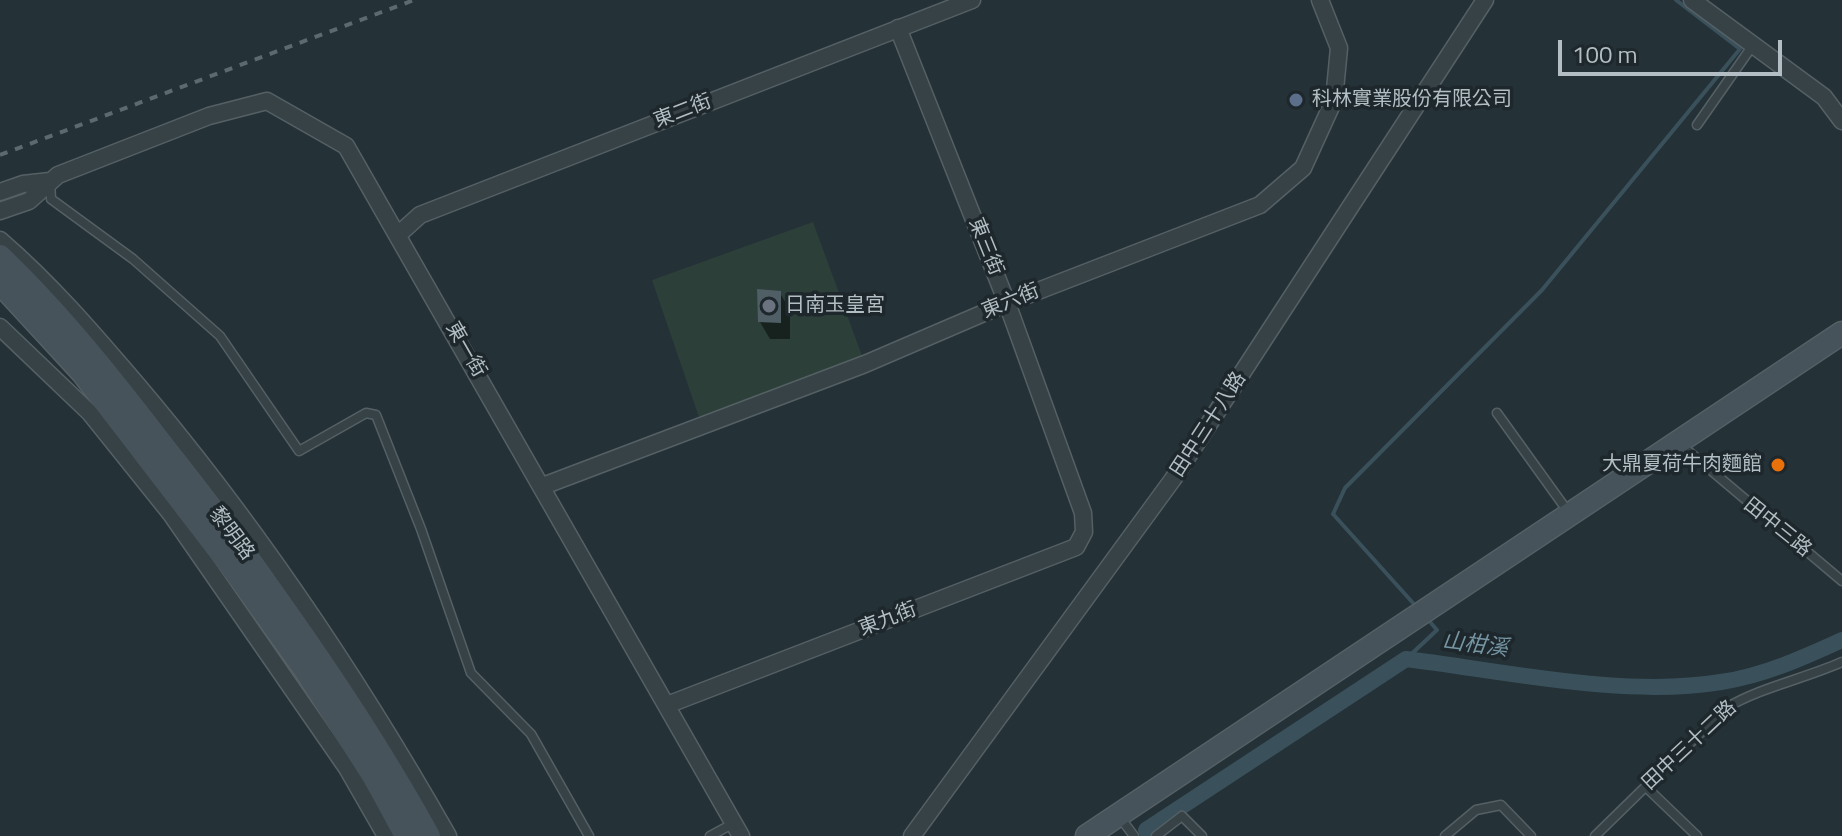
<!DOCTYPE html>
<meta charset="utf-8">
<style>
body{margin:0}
#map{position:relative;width:1842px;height:836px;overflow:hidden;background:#243137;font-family:"Titillium Web",sans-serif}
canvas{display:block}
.scale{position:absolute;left:1558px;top:40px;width:224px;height:36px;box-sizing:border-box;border:4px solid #b2bec3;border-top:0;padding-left:10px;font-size:24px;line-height:28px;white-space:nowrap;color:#b2bec3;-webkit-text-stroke:6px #1d272c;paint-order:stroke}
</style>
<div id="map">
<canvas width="1842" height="836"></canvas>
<div class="scale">100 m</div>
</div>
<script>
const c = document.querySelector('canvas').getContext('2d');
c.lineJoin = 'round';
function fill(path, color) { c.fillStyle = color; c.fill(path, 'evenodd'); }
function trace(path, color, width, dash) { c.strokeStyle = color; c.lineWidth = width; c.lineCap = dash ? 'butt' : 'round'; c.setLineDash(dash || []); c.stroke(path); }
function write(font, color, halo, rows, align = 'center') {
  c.font = font + ' "Titillium Web","Noto Sans TC",sans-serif'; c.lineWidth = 7; c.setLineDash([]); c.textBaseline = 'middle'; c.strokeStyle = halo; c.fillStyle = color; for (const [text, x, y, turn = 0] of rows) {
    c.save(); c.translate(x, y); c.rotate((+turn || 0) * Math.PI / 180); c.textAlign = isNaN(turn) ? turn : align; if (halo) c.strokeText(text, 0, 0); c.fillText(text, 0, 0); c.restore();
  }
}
fill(new Path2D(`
 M 813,222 L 865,364 L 702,426 L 652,280 Z`), '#2c3f39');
fill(new Path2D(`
 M 780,293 L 790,310 L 790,339 L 770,339 L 760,322 Z`), '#0007');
trace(new Path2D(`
 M 1413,603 L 1333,514 L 1345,488 L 1542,290 L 1740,49 L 1676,0
 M 1406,659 L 1437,630 L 1431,623`), '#3a515c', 4);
trace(new Path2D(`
 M 1146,830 L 1406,659 C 1504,671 1624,698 1721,682 C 1763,676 1805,657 1842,640`), '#3a515c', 16);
fill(new Path2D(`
 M 757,289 L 781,291 L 781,323 L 758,322 Z`), '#505e65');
const lane = new Path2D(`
 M 1697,125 L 1753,45
 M 50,182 L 51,199 L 133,259 L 220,336 L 299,451 L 366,413 L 376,415 L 421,529 L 471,673 L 531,734 L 589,836
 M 1497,413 L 1569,513
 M 1681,445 L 1842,581
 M 1646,787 L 1697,836
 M 1119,816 L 1134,836
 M 710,836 L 734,823
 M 1156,836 L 1182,816 L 1202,836
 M 1445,836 L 1476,810 L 1501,805 L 1531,836
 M 1595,836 L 1726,708 C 1761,687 1804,679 1842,662`);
const street = new Path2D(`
 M 1692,0 L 1824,97 L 1842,121
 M 0,192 L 23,184 L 50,181
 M 0,211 L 29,201 L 58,175 L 209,116 L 267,101 L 346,146 L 741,836
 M 399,234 L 420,215 L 972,0
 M 0,240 C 50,283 92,332 134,381 C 254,522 357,676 448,836
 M 0,327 L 90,413 L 171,514 L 347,768 L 386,836
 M 543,486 L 865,364 L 1007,303 L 1260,205 L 1303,168 L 1334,100 L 1339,48 L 1320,0
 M 667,705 L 1076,547 L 1084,532 L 1083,513 L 1007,303 L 898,28
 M 912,836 L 1173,479 L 1485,0`);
const secondary = new Path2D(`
 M 0,256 C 69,322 127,398 185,474 C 273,590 358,708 429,836
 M 0,283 L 82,372 L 237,574 L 304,668 L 374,777 L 406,836
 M 1087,836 L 1842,333`);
trace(lane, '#556065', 11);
trace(street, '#556065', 19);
trace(secondary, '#556065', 25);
trace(lane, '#374247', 8);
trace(street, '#374247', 16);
trace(secondary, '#46535a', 22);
trace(new Path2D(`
 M 0,155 L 414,0`), '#5c6a70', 4, [8, 8]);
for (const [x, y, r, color] of [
 [1296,100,8,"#5c6f8a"],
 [769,306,8,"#6b7280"],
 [1778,465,8,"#e8710a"]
]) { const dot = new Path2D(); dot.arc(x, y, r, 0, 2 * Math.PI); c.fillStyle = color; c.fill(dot); trace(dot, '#1d272c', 3); }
write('20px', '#b2bec3', '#1d272c', [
 ["科林實業股份有限公司",1312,100],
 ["日南玉皇宮",785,306],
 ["大鼎夏荷牛肉麵館",1762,465,"right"]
], 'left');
write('20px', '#b2bec3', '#1d272c', [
 ["東二街",683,112,-21],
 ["東三街",985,247,68],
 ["東六街",1011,302,-22],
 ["東一街",465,350,60],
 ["田中三十八路",1209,425,-57],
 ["田中三路",1777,528,39],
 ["黎明路",231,534,53],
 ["東九街",888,620,-21],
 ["田中三十二路",1690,746,-43]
]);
write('italic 22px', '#7696a3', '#1d272c', [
 ["山柑溪",1475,646,7]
]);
</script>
